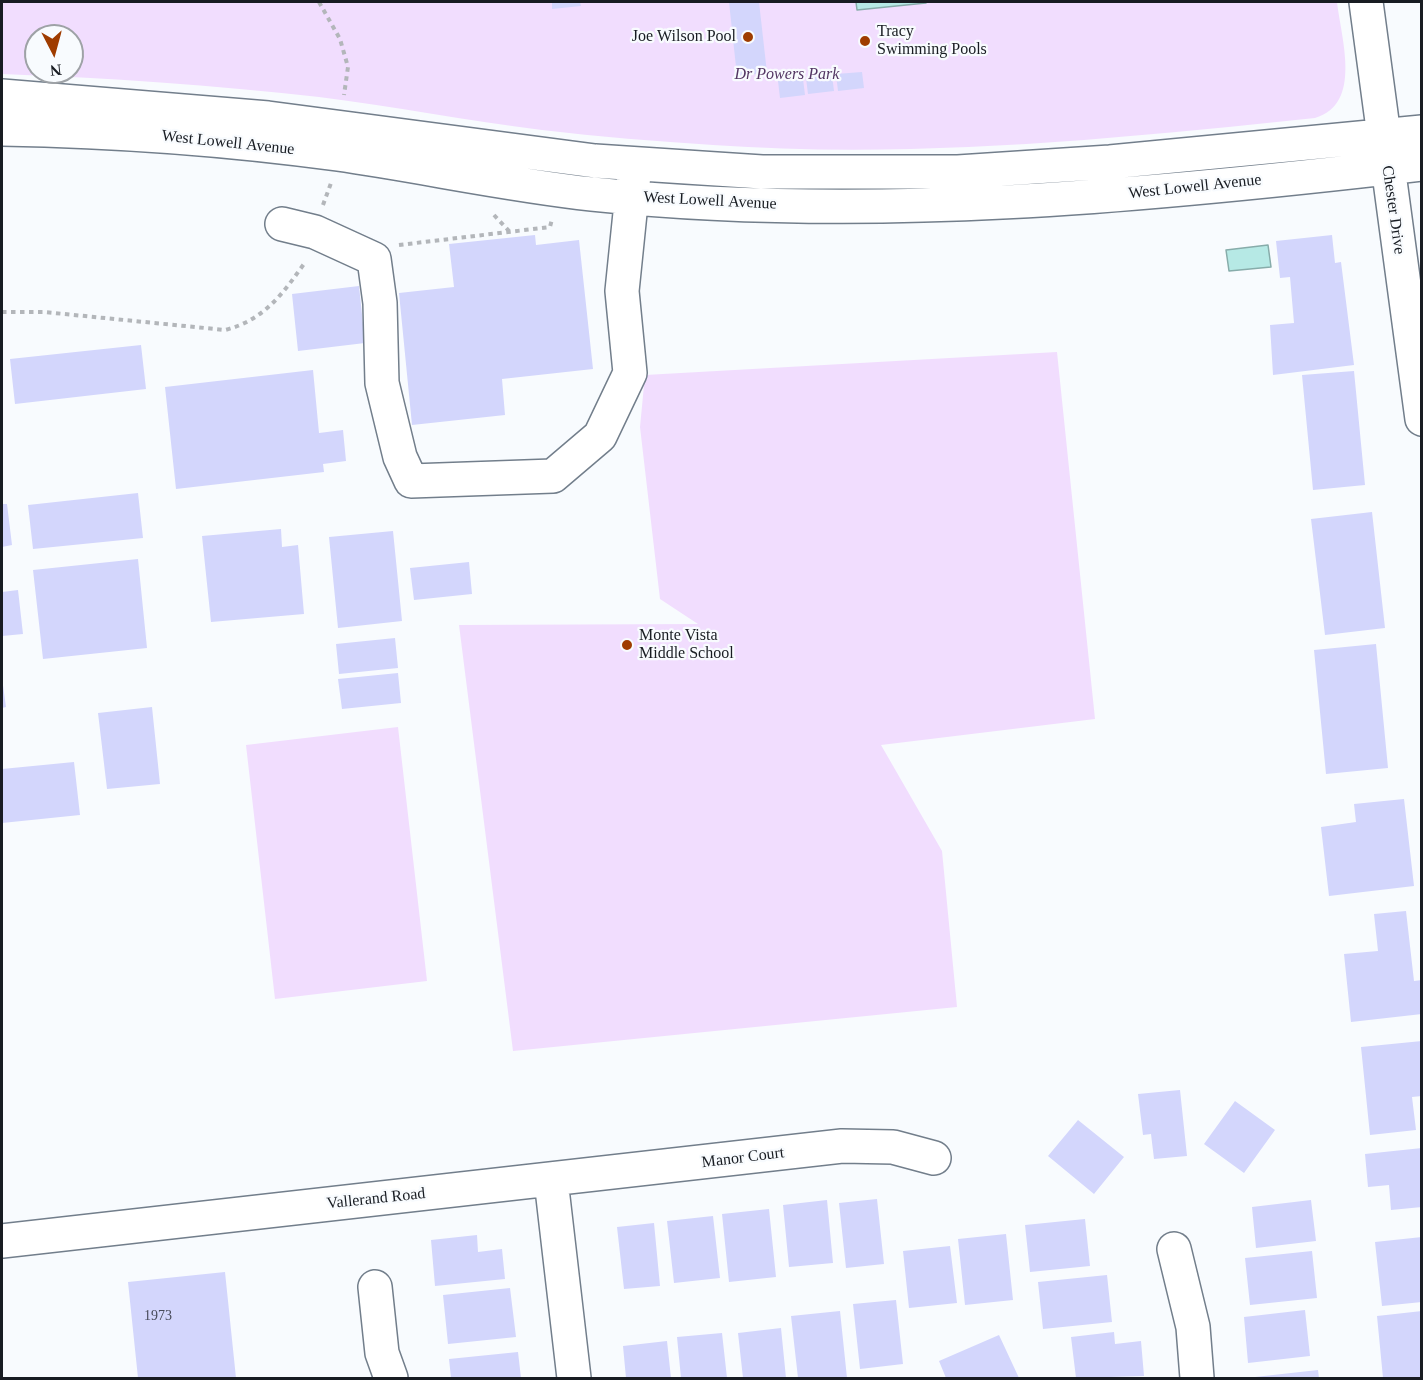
<!DOCTYPE html>
<style>
body{margin:0}
#map{position:relative;width:1423px;height:1380px;overflow:hidden;background:#f8fbfe;font-family:Georgia,serif}
canvas{display:block}
.frame{position:absolute;inset:0;border:3px solid #181c22;pointer-events:none}
.north{position:absolute;left:24px;top:24px;width:60px;height:60px;box-sizing:border-box;background:#f8fbfe;border:2px solid #9ea2a6;border-radius:50%;rotate:174deg;font-size:16px;font-weight:700;line-height:24px;text-align:center;color:#181c22}
.north::after{content:'';display:block;margin:auto;width:21px;height:27px;background:#9f3c00;clip-path:polygon(50% 0,100% 100%,50% 72%,0 100%)}
</style>
<div id="map">
<canvas width="1423" height="1380"></canvas>
<div class="frame"></div>
<div class="north">N</div>
</div>
<script>
const c = document.querySelector('canvas').getContext('2d');
c.lineJoin = 'round';
function fill(path, color) { c.fillStyle = color; c.fill(path, 'evenodd'); }
function trace(path, color, width, dash) { c.strokeStyle = color; c.lineWidth = width; c.lineCap = dash ? 'butt' : 'round'; c.setLineDash(dash || []); c.stroke(path); }
function write(font, color, halo, rows, align = 'center') {
  c.font = font + ' Georgia,serif'; c.lineWidth = 4.5; c.setLineDash([]); c.textBaseline = 'middle'; c.strokeStyle = halo; c.fillStyle = color; for (const [text, x, y, turn = 0] of rows) {
    c.save(); c.translate(x, y); c.rotate((+turn || 0) * Math.PI / 180); c.textAlign = isNaN(turn) ? turn : align; if (halo) c.strokeText(text, 0, 0); c.fillText(text, 0, 0); c.restore();
  }
}
fill(new Path2D(`
 M 2,2 L 1337,2 C 1341,38 1363,104 1315,118 C 1115,139 914,159 713,145 C 656,141 599,137 542,130 C 467,121 393,106 319,97 C 213,85 108,78 2,74 ZM 36,36 L 72,36 L 72,72 L 36,72 Z
 M 1057,352 L 1095,719 L 881,745 L 942,851 L 957,1007 L 513,1051 L 459,625 L 698,624 L 660,599 L 640,427 L 645,375 Z
 M 398,727 L 427,981 L 275,999 L 246,745 Z`), '#f1ddfe');
const water = new Path2D(`
 M 856,2 L 925,2 L 926,3 L 857,10 Z
 M 1268,245 L 1271,267 L 1229,271 L 1226,250 Z`);
fill(water, '#b6e9e5');
trace(water, '#87acaa', 1.5);
fill(new Path2D(`
 M 552,2 L 580,2 L 581,6 L 552,9 Z
 M 729,2 L 759,2 L 767,73 L 737,76 Z
 M 862,72 L 864,88 L 838,91 L 836,74 Z
 M 832,75 L 834,91 L 808,94 L 806,78 Z
 M 803,79 L 805,95 L 780,98 L 778,81 Z
 M 535,235 L 536,245 L 579,240 L 593,369 L 502,379 L 505,415 L 412,425 L 399,293 L 454,287 L 449,244 Z
 M 1332,235 L 1335,263 L 1341,262 L 1354,365 L 1273,375 L 1270,325 L 1294,323 L 1290,277 L 1280,278 L 1276,241 Z
 M 359,286 L 365,343 L 298,351 L 292,294 Z
 M 141,345 L 146,389 L 15,404 L 10,359 Z
 M 313,370 L 319,433 L 343,430 L 346,461 L 323,464 L 324,472 L 176,489 L 165,387 Z
 M 1354,371 L 1365,485 L 1313,490 L 1302,375 Z
 M 138,493 L 143,538 L 33,549 L 28,505 Z
 M 2,504 L 7,504 L 12,545 L 2,547 Z
 M 1372,512 L 1385,628 L 1325,635 L 1311,519 Z
 M 281,529 L 282,547 L 298,545 L 304,614 L 211,622 L 202,536 Z
 M 393,531 L 402,621 L 338,628 L 329,537 Z
 M 138,559 L 147,648 L 43,659 L 33,570 Z
 M 469,562 L 472,594 L 414,600 L 410,568 Z
 M 18,590 L 23,634 L 2,636 L 2,592 Z
 M 395,638 L 398,668 L 339,674 L 336,644 Z
 M 1376,644 L 1388,768 L 1326,774 L 1314,650 Z
 M 398,673 L 401,703 L 342,709 L 338,679 Z
 M 2,678 L 6,707 L 2,708 Z
 M 152,707 L 160,784 L 107,789 L 98,713 Z
 M 74,762 L 80,815 L 2,823 L 2,769 Z
 M 1404,799 L 1414,886 L 1329,896 L 1321,827 L 1356,822 L 1354,804 Z
 M 1406,911 L 1414,981 L 1422,980 L 1422,1014 L 1351,1022 L 1344,954 L 1378,951 L 1374,914 Z
 M 1422,1041 L 1422,1096 L 1412,1097 L 1416,1130 L 1370,1135 L 1361,1047 Z
 M 1180,1090 L 1187,1156 L 1154,1159 L 1151,1134 L 1143,1135 L 1138,1094 Z
 M 1235,1101 L 1275,1130 L 1244,1173 L 1204,1144 Z
 M 1078,1120 L 1124,1157 L 1094,1194 L 1048,1156 Z
 M 1422,1148 L 1422,1207 L 1391,1210 L 1389,1185 L 1368,1187 L 1365,1154 Z
 M 877,1199 L 884,1264 L 846,1268 L 839,1203 Z
 M 827,1200 L 833,1263 L 789,1267 L 783,1205 Z
 M 1311,1200 L 1316,1241 L 1256,1248 L 1252,1207 Z
 M 769,1209 L 776,1277 L 729,1282 L 722,1214 Z
 M 713,1216 L 720,1278 L 674,1283 L 667,1221 Z
 M 1085,1219 L 1090,1266 L 1030,1272 L 1025,1225 Z
 M 654,1223 L 660,1286 L 624,1289 L 617,1227 Z
 M 1006,1234 L 1013,1300 L 965,1305 L 958,1239 Z
 M 477,1235 L 478,1252 L 502,1249 L 505,1279 L 435,1286 L 431,1240 Z
 M 1422,1237 L 1422,1302 L 1382,1306 L 1375,1242 Z
 M 950,1246 L 957,1303 L 909,1308 L 903,1251 Z
 M 1312,1251 L 1317,1298 L 1250,1305 L 1245,1258 Z
 M 225,1272 L 236,1378 L 138,1378 L 128,1282 Z
 M 1107,1275 L 1112,1322 L 1043,1329 L 1038,1282 Z
 M 510,1288 L 516,1337 L 448,1344 L 443,1295 Z
 M 896,1300 L 903,1364 L 860,1369 L 853,1304 Z
 M 1305,1310 L 1310,1356 L 1248,1363 L 1244,1317 Z
 M 840,1311 L 847,1378 L 798,1378 L 791,1316 Z
 M 1422,1311 L 1422,1377 L 1383,1378 L 1377,1316 Z
 M 781,1328 L 786,1378 L 743,1378 L 738,1333 Z
 M 1114,1332 L 1115,1344 L 1141,1341 L 1144,1376 L 1076,1378 L 1071,1337 Z
 M 722,1333 L 727,1378 L 681,1378 L 677,1337 Z
 M 999,1335 L 1019,1378 L 946,1378 L 939,1361 Z
 M 667,1341 L 671,1378 L 626,1378 L 623,1346 Z
 M 518,1352 L 521,1378 L 451,1378 L 449,1359 Z
 M 1318,1370 L 1319,1378 L 1255,1378 L 1255,1377 Z`), '#d3d6fc');
const minor = new Path2D(`
 M 1366,2 L 1422,419
 M 2,96 L 268,118 L 595,161 L 762,172 L 958,172 L 1110,162 L 1422,132
 M 2,129 C 114,131 226,139 337,154 C 422,166 507,185 592,194 C 868,223 1147,196 1422,164
 M 282,224 L 315,232 L 374,259 L 380,303 L 382,383 L 400,457 L 411,481 L 553,476 L 600,436 L 630,373 L 622,291 L 634,174
 M 551,1180 L 574,1378
 M 2,1241 L 842,1146 L 893,1147 L 934,1158
 M 1174,1249 L 1193,1327 L 1197,1378
 M 375,1287 L 382,1353 L 391,1378`);
trace(minor, '#727e8b', 36);
trace(new Path2D(`
 M 319,2 L 340,39 L 348,67 L 344,95
 M 323,205 L 331,183
 M 494,215 L 509,231
 M 399,245 L 550,227 L 552,219
 M 2,312 L 44,312 L 225,330 C 265,320 284,292 306,261`), '#b3b6ba', 4, [4.5, 4.5]);
trace(minor, '#fff', 33);
for (const [x, y, r, color] of [
 [748,37,6,"#9f3c00"],
 [865,41,6,"#9f3c00"],
 [627,645,6,"#9f3c00"]
]) { const dot = new Path2D(); dot.arc(x, y, r, 0, 2 * Math.PI); c.fillStyle = color; c.fill(dot); trace(dot, '#f8fbfe', 2); }
write('14px', '#474a58', null, [
 ["1973",158,1316]
]);
write('16px', '#181c22', '#f8fbfe', [
 ["Tracy",877,32],
 ["Swimming Pools",877,50],
 ["Joe Wilson Pool",736,37,"right"],
 ["Monte Vista",639,636],
 ["Middle School",639,654]
], 'left');
write('italic 16px', '#533663', '#f8fbfe', [
 ["Dr Powers Park",787,75]
]);
write('16px', '#181c22', '#f8fbfe', [
 ["West Lowell Avenue",228,143,6],
 ["West Lowell Avenue",1195,187,-6],
 ["West Lowell Avenue",710,201,3],
 ["Chester Drive",1393,210,82],
 ["Manor Court",743,1158,-7],
 ["Vallerand Road",376,1199,-6]
]);
</script>
